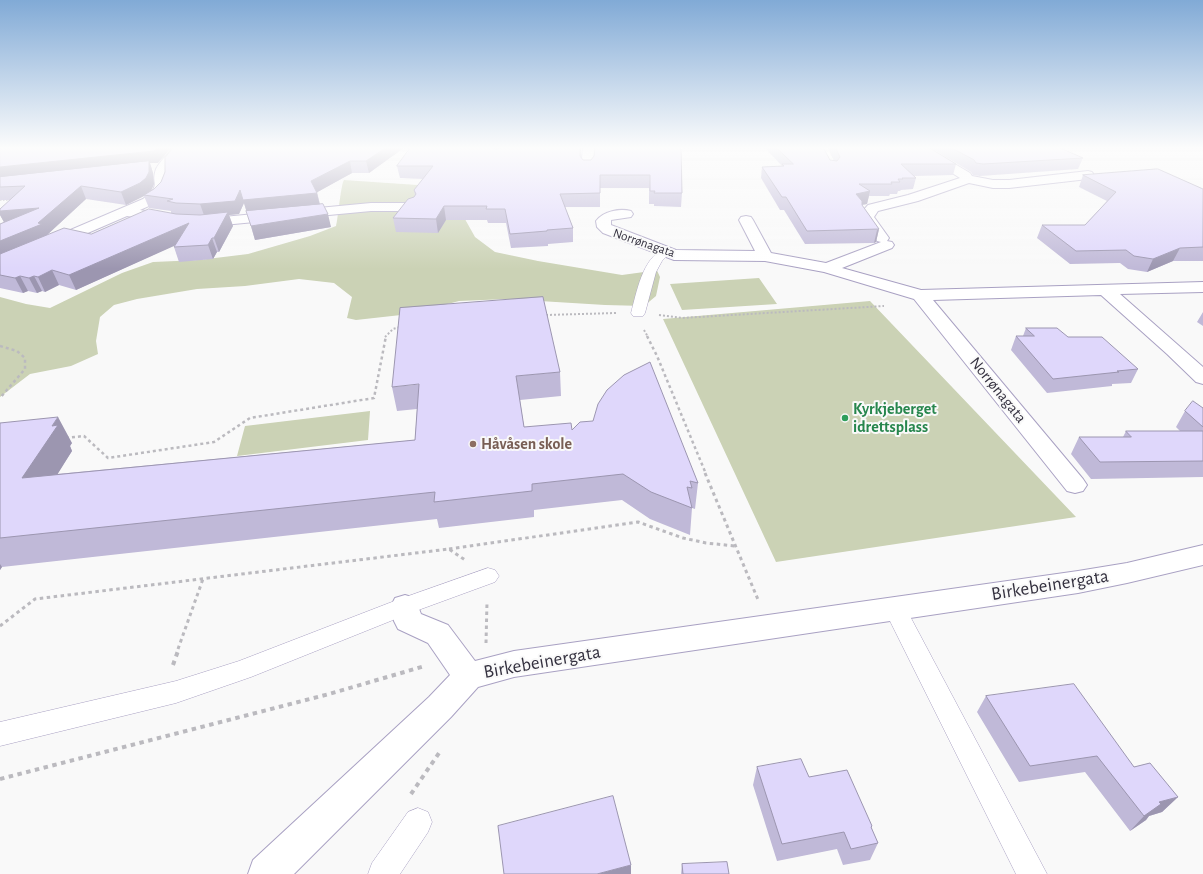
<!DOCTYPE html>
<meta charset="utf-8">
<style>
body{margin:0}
canvas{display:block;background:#f9f9f9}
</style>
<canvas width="1203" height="874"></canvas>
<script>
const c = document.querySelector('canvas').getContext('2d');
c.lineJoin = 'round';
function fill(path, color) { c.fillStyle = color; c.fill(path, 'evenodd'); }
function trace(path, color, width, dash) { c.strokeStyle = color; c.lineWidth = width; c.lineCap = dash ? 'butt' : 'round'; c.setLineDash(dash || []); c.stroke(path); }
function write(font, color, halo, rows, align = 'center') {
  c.font = font + ' "Alegreya Sans",sans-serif'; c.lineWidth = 4; c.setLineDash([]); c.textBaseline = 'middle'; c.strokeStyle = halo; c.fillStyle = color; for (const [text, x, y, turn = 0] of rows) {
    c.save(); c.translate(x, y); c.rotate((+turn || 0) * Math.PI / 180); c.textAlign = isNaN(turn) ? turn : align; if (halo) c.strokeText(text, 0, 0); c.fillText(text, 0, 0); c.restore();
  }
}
fill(new Path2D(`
 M 344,180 L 447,187 L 475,237 L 495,252 L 538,261 L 622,275 L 644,272 L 653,262 L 660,277 L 656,296 L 644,306 L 605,305 L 507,299 L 459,301 L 410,314 L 356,320 L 347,318 L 352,297 L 334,283 L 299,279 L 245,286 L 197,289 L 137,299 L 114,305 L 100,317 L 96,341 L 98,354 L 71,366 L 30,374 L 0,397 L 0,297 L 26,304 L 50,308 L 122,273 L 153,262 L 199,260 L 248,254 L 310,236 L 336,226 C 338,219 341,183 344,180 Z
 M 759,278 L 777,304 L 682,310 L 670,284 Z
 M 870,301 L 1076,517 L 776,562 L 663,319 Z
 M 370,411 L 368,440 L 237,456 L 245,426 Z`), '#cbd2b5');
const lane = new Path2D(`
 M 664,250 L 668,251 L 670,253 L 662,261 L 656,272 L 645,313 L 643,316 L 633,316 L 631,313 C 636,295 643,255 664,250 Z
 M 488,568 L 495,570 L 499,576 L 495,582 L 413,612 L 251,677 L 176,703 L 0,746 L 0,722 L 176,681 L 239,661 L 397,600 Z
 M 895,600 L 903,603 L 1047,874 L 1016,874 L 884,609 L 887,603 Z
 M 418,808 L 428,812 L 432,822 L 428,832 L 400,874 L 368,874 L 372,863 L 408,812 Z`);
const street = new Path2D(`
 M 174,147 L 186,147 C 180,154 172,161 168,169 C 165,175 169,178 168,184 C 166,199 152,205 140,210 L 171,216 L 173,219 L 171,222 L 166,223 L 127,216 L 0,271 L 0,260 L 143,199 C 163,184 150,185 156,169 C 160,161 168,154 174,147 Z
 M 583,147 L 595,147 L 593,168 L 591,171 L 583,171 L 581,168 Z
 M 913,147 L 926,147 L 970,173 L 972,176 L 993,180 L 1009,180 L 1088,171 L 1092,172 L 1094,175 L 1092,178 L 1088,179 L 1009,188 L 993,188 L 969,183 L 918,201 L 878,211 L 874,217 L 889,238 L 887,241 L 892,242 L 894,245 L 892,248 L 842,268 L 921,290 L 1203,282 L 1203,292 L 1120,294 L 1203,367 L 1203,384 L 1196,382 L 1167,354 L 1101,295 L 933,300 L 1083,479 L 1087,485 L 1083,491 L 1075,493 L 1067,491 L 914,299 L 824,272 L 765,261 L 674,260 L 603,233 L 597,227 L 596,221 C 603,211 620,208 631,211 L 633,214 L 631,217 L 611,220 L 611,225 L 676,250 L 755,251 L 739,220 L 741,217 L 746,216 L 751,217 L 753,220 L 771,253 L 826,263 L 881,242 L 877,241 L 860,217 L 861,213 L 868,205 L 908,195 L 960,178 L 914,149 Z
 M 371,203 L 410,203 L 415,204 L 417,207 L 415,210 L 410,211 L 371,211 L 202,227 L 197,226 L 195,223 L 197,220 L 202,219 Z
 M 1203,545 L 1203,565 L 1127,583 L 1078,593 L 514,677 L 478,687 L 451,717 L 294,874 L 248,874 L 253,860 L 429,697 L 450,675 L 428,643 L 398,629 L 394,621 L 391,606 L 395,598 L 405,595 L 415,598 L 421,614 L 448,625 L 475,661 L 514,651 L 1078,571 L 1127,563 Z`);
trace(lane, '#a9a1c3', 1);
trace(street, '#a9a1c3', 2);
trace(new Path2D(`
 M 0,200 L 11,200`), '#bbbabf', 1.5, [1.5, 1.5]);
trace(new Path2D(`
 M 546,315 L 616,313
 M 659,315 L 682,318 L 884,306
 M 644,330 L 648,337
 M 385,337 L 393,329 L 400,327`), '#bbbabf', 2, [2, 2]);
trace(new Path2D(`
 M 647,336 L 657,356 L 706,474
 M 0,346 L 17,351 L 25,358 L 25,369 L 0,398
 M 66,438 L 84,436 L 108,458 L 214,442 L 250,418 L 374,398 L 386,336`), '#bbbabf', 2.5, [3, 3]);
trace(new Path2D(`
 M 705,473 L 759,602
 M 449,549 L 638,522 L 683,538 L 706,543 L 735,546
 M 0,626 L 35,599 L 449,549 L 465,560
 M 486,643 L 487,602
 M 178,649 L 203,579`), '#bbbabf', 3, [3.5, 3.5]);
trace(new Path2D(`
 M 173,665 L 179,648
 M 0,779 L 329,694 L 425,666
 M 411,794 L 439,753`), '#bbbabf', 4, [4.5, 4.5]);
fill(lane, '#fff');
fill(street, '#fff');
fill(new Path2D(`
 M 0,147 L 158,163 L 150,163 L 153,173 L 154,184 L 151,191 L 154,189 L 161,182 L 174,147 L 405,147 L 369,173 L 352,173 L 317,192 L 320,204 L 331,227 L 255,240 L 244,203 L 239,214 L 229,215 L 233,226 L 219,252 L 217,252 L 213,259 L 179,262 L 174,247 L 175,245 L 76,290 L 59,285 L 45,292 L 42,291 L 37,293 L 28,291 L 23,293 L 0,288 L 0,224 L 4,222 L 0,215 L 10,200 L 0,200 ZM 144,196 L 149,208 L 171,211 L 171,213 L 91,234 L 47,235 L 86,199 L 126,205 Z
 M 681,147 L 682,193 L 681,207 L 654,206 L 654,204 L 649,204 L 649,188 L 600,188 L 600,207 L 565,207 L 573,228 L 573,242 L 548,244 L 548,246 L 511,248 L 506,223 L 488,223 L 487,220 L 446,220 L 438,233 L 396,232 L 393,218 L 415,196 L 414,190 L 423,179 L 400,178 L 397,166 L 496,149 L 581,158 L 583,160 L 591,160 Z
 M 764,147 L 823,147 L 830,160 L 834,161 L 827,147 L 928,147 L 956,164 L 953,175 L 914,176 L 916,178 L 913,189 L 901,190 L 900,191 L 898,191 L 897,194 L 890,194 L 889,196 L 869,196 L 867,204 L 862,205 L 879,229 L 876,242 L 874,243 L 805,244 L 784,210 L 780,210 L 761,178 L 762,167 L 782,166 Z
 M 929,147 L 1058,147 L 1083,158 L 1078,169 L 980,176 L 973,175 L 971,172 Z
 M 1083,175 L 1203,189 L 1203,261 L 1173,261 L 1147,272 L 1128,269 L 1120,263 L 1070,264 L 1037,238 L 1042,225 L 1085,225 L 1107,201 L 1079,187 Z
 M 1203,312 L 1203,326 L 1197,322 Z
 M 1026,328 L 1068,337 L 1138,369 L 1131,383 L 1112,384 L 1112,386 L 1047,393 L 1011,350 L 1016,336 L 1023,336 Z
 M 560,372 L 561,396 L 520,400 L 524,427 L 572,430 L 698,483 L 695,509 L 692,508 L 690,535 L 650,519 L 622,500 L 534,510 L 534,517 L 439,528 L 437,519 L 2,567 L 0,570 L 0,423 L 72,443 L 70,446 L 72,451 L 57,474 L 415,440 L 417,409 L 397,411 L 392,387 Z
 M 1203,408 L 1203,477 L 1091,479 L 1071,454 L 1079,437 L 1123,437 L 1126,431 L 1180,431 L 1176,427 L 1185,411 Z
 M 986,696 L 1134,767 L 1178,797 L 1162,812 L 1149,816 L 1146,820 L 1130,831 L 1085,772 L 1019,782 L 977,712 Z
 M 757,767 L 809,777 L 872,826 L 871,828 L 878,843 L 870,860 L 843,865 L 837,849 L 777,861 L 753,785 Z
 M 682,864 L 729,874 L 681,874 Z`), '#c0b9d8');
fill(new Path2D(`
 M 158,147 L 172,147 L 158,163 L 150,163 L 153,173 L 154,184 L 151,191 L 144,195 L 144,196 L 126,205 L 121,192 L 140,183 L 0,179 L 0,167 Z
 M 387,147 L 405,147 L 369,173 L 366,161 Z
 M 580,147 L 581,147 L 580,169 Z
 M 350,161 L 352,173 L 314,194 L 317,193 L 320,206 L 247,213 L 244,203 L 239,214 L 229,215 L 233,226 L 219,252 L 214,238 L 205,218 L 200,204 L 240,190 L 311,181 Z
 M 81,186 L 86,199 L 47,235 L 0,258 L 0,241 L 5,224 L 0,215 L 0,211 Z
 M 870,191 L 867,204 L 853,206 L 856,194 Z
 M 444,206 L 446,220 L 438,233 L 436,219 Z
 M 328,214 L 331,227 L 255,240 L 251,226 Z
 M 189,223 L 194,237 L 76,290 L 69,275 Z
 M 879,229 L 876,242 L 874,243 L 877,230 Z
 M 212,238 L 217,252 L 213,259 L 208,245 Z
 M 1180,248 L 1173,261 L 1147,272 L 1153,259 Z
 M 52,270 L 59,285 L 45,292 L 38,277 Z
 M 20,276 L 28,291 L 23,293 L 15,278 Z
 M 34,276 L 42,291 L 37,293 L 29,278 Z
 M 58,417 L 72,443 L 70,446 L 72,451 L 39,504 L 22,478 L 52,426 Z
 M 0,564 L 2,567 L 0,570 Z
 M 1178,797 L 1162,812 L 1149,816 L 1146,820 L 1130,831 L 1144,816 L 1159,802 Z
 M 631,865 L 631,874 L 597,874 Z`), '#9c96b0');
const building = new Path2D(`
 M 0,147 L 158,147 L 154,151 L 0,167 Z
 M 174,147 L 387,147 L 366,161 L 350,161 L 311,181 L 317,193 L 243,200 L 240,190 L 235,201 L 200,204 L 176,203 L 167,201 L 173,199 L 144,195 L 154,189 L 161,182 L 165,172 L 165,158 Z
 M 411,147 L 492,147 L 496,149 L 501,148 L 503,147 L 580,147 L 580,156 L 583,160 L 591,160 L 594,156 L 595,147 L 681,147 L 682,193 L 654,193 L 655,191 L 650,191 L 650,175 L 600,175 L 600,193 L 560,194 L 573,228 L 547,230 L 547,231 L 510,234 L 505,209 L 486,209 L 487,206 L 444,206 L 436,219 L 393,218 L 408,199 L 414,197 L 416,194 L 414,190 L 433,166 L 397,166 Z
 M 776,147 L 823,147 L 830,160 L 837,161 L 840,157 L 835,147 L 928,147 L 956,164 L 901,164 L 916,178 L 902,178 L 903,179 L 898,179 L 900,182 L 891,182 L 892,184 L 859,184 L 870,191 L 856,194 L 862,201 L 862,205 L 879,229 L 807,231 L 786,197 L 782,197 L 762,167 L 784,166 L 782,164 L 793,164 Z
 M 950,147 L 1058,147 L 1083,158 L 983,164 L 976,163 L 974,160 Z
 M 149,161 L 149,172 L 146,178 L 140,183 L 121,192 L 81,186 L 38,223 L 42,224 L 0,241 L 0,224 L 39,208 L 0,211 L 0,209 L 25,186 L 0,187 L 0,177 Z
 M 1158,169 L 1203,189 L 1203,247 L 1180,248 L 1153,259 L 1134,256 L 1126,250 L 1076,251 L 1042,225 L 1085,225 L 1116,192 L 1083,175 Z
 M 323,204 L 328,214 L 251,226 L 246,211 Z
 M 149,209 L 176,214 L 200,215 L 228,212 L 214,238 L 212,238 L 208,245 L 174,247 L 189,223 L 69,275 L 52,270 L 38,277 L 34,276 L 29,278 L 20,276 L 15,278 L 0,275 L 0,254 L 64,228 L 91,234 Z
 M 543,297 L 560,372 L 516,376 L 524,427 L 571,423 L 572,430 L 580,422 L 593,421 L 598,404 L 607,390 L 624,375 L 650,362 L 698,483 L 690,481 L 692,488 L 687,487 L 692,508 L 651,492 L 623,474 L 532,484 L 532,491 L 434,502 L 435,492 L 0,538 L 0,423 L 58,417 L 52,426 L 58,425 L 22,478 L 415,440 L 419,384 L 392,387 L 400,308 Z
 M 1026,328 L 1057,328 L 1068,337 L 1102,337 L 1138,369 L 1117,371 L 1119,372 L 1053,379 L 1016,336 L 1034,336 Z
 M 1193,401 L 1203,408 L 1203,427 L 1185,411 Z
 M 1126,431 L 1203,431 L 1203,461 L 1100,462 L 1079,437 L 1131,437 Z
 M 1074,684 L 1134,767 L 1150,763 L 1178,797 L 1159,802 L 1161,804 L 1144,816 L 1097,756 L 1030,766 L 986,696 Z
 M 801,759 L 809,777 L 847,770 L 872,826 L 871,827 L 878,843 L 851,849 L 844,832 L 782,844 L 757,767 Z
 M 613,796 L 631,865 L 597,874 L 504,874 L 498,826 Z
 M 727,862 L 729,874 L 683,874 L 682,864 Z`);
fill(building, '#dfd7fb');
trace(building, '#9c96b0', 1);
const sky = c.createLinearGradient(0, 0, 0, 269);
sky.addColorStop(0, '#81aad6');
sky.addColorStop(0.55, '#fcfcfc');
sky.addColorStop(1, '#fcfcfc00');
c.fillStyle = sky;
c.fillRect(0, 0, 1203, 269);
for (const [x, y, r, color] of [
 [845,418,4,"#2e9e5b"],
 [473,444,4,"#8d6e63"]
]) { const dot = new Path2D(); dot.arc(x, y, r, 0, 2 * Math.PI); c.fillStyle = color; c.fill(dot); trace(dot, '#f9f9f9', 1.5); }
write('13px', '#34313f', '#f9f9f9', [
 ["Norrønagata",644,243,19]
]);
write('16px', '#34313f', '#f9f9f9', [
 ["Norrønagata",998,390,51]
]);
write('bold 16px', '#27864d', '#f9f9f9', [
 ["Kyrkjeberget",853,409],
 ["idrettsplass",853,427]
], 'left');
write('bold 16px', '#785e54', '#f9f9f9', [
 ["Håvåsen skole",481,444]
], 'left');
write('19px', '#34313f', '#f9f9f9', [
 ["Birkebeinergata",1050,585,-9],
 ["Birkebeinergata",542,662,-10]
]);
</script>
